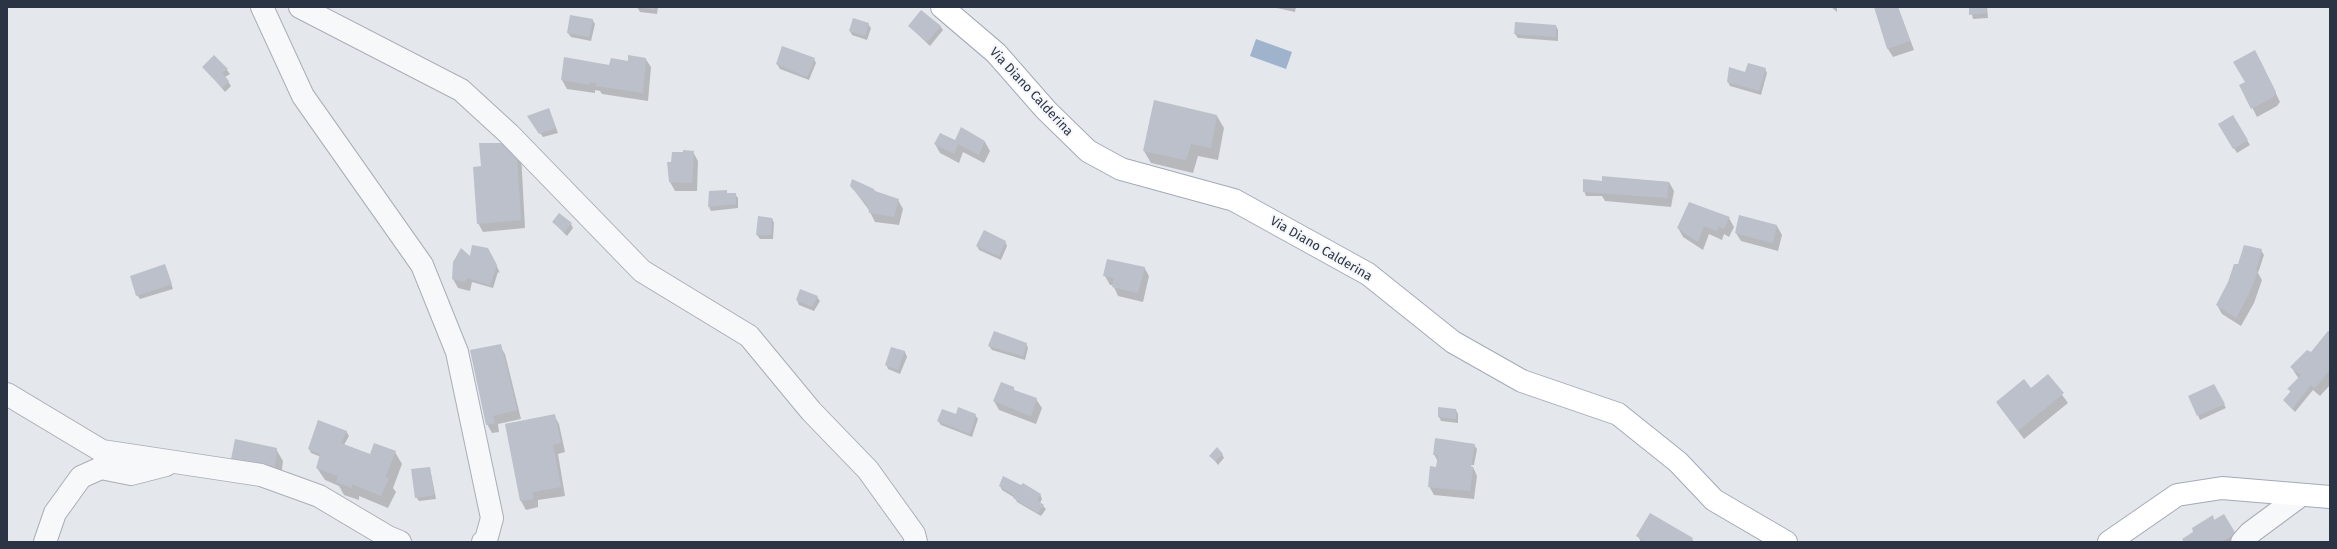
<!DOCTYPE html>
<style>
body{margin:0}
#map{position:relative;width:2337px;height:549px;overflow:hidden;background:#e4e7ec;font-family:"Fira Sans",sans-serif}
canvas{display:block}
.frame{position:absolute;inset:0;border:8px solid #2b3445;pointer-events:none}
</style>
<div id="map">
<canvas width="2337" height="549"></canvas>
<div class="frame"></div>
</div>
<script>
const c = document.querySelector('canvas').getContext('2d');
c.lineJoin = 'round';
function fill(path, color) { c.fillStyle = color; c.fill(path, 'evenodd'); }
function trace(path, color, width, dash) { c.strokeStyle = color; c.lineWidth = width; c.lineCap = dash ? 'butt' : 'round'; c.setLineDash(dash || []); c.stroke(path); }
function write(font, color, halo, rows, align = 'center') {
  c.font = font + ' "Fira Sans",sans-serif'; c.lineWidth = 4; c.setLineDash([]); c.textBaseline = 'middle'; c.strokeStyle = halo; c.fillStyle = color; for (const [text, x, y, turn = 0] of rows) {
    c.save(); c.translate(x, y); c.rotate((+turn || 0) * Math.PI / 180); c.textAlign = isNaN(turn) ? turn : align; if (halo) c.strokeText(text, 0, 0); c.fillText(text, 0, 0); c.restore();
  }
}
fill(new Path2D(`
 M 1256,39 L 1292,52 L 1286,69 L 1250,56 Z`), '#9fb4cc');
fill(new Path2D(`
 M 637,7 L 658,7 L 657,14 L 640,12 Z
 M 1272,7 L 1296,7 L 1295,12 Z
 M 1831,7 L 1837,7 L 1837,12 Z
 M 1875,7 L 1898,7 L 1914,50 L 1893,57 L 1888,49 Z
 M 1970,7 L 1987,7 L 1988,18 L 1973,19 Z
 M 592,19 L 595,24 L 591,41 L 571,37 L 568,33 Z
 M 868,24 L 871,28 L 867,40 L 852,35 L 850,31 Z
 M 909,26 L 940,26 L 943,30 L 930,46 Z
 M 1556,26 L 1558,30 L 1558,41 L 1518,38 L 1515,34 Z
 M 645,58 L 651,67 L 648,101 L 602,94 L 600,91 L 595,90 L 595,93 L 567,89 L 562,80 Z
 M 814,59 L 816,63 L 809,80 L 780,69 L 777,64 Z
 M 2260,60 L 2280,102 L 2277,106 L 2257,117 L 2241,85 L 2246,82 Z
 M 204,67 L 227,70 L 230,74 L 225,77 L 231,86 L 225,92 Z
 M 1765,69 L 1767,73 L 1761,95 L 1730,86 L 1728,82 Z
 M 549,109 L 558,133 L 543,137 L 531,121 Z
 M 1217,116 L 1224,128 L 1218,160 L 1198,156 L 1193,173 L 1151,163 L 1144,151 Z
 M 2232,116 L 2250,145 L 2237,153 L 2219,124 Z
 M 961,129 L 985,142 L 990,151 L 984,163 L 963,152 L 959,163 L 940,153 L 935,144 L 955,141 Z
 M 693,152 L 698,161 L 697,191 L 675,191 L 670,182 Z
 M 521,153 L 525,228 L 483,232 L 478,223 L 482,167 Z
 M 1602,177 L 1669,182 L 1674,191 L 1671,207 L 1605,201 L 1602,196 L 1586,196 L 1584,191 L 1602,182 Z
 M 851,186 L 898,200 L 903,209 L 899,225 L 875,222 L 869,210 Z
 M 710,192 L 735,194 L 738,198 L 738,208 L 711,211 L 709,207 Z
 M 1689,204 L 1729,218 L 1734,227 L 1729,237 L 1724,234 L 1722,240 L 1709,234 L 1703,250 L 1683,237 L 1678,228 Z
 M 772,218 L 774,223 L 773,239 L 760,239 L 757,235 Z
 M 553,222 L 571,224 L 573,228 L 567,236 Z
 M 1777,226 L 1782,235 L 1778,251 L 1741,241 L 1736,233 Z
 M 1005,241 L 1007,246 L 1001,260 L 979,250 L 977,246 Z
 M 2261,250 L 2264,255 L 2258,273 L 2262,280 L 2254,303 L 2241,326 L 2222,314 L 2217,305 L 2241,267 Z
 M 470,258 L 493,258 L 500,273 L 498,272 L 493,288 L 472,282 L 470,291 L 458,288 L 453,279 Z
 M 165,265 L 173,289 L 140,299 L 137,295 Z
 M 1144,267 L 1149,276 L 1143,302 L 1118,296 L 1113,285 L 1110,285 L 1105,276 Z
 M 817,297 L 820,301 L 814,311 L 799,305 L 797,300 Z
 M 2330,332 L 2330,385 L 2320,396 L 2313,390 L 2295,412 L 2285,401 L 2291,393 L 2289,389 L 2299,379 L 2291,367 L 2311,354 Z
 M 1026,343 L 1028,348 L 1025,360 L 992,350 L 989,346 Z
 M 500,346 L 505,354 L 521,419 L 498,424 L 499,432 L 492,433 L 487,424 Z
 M 892,348 L 905,352 L 907,357 L 900,374 L 888,369 L 886,364 Z
 M 2048,375 L 2068,403 L 2024,439 L 1997,403 L 2031,389 Z
 M 2214,385 L 2226,408 L 2200,420 L 2190,397 Z
 M 1013,388 L 1016,392 L 1036,399 L 1042,408 L 1036,424 L 999,410 L 994,401 Z
 M 1439,409 L 1456,410 L 1458,414 L 1458,423 L 1441,421 L 1439,417 Z
 M 554,415 L 559,424 L 565,452 L 558,454 L 565,496 L 538,500 L 538,507 L 526,510 L 521,501 L 506,424 Z
 M 975,415 L 978,419 L 972,437 L 941,425 L 938,421 L 957,416 Z
 M 346,431 L 349,436 L 344,445 L 371,455 L 395,452 L 402,464 L 393,488 L 396,492 L 388,508 L 359,496 L 359,500 L 344,495 L 339,486 L 325,480 L 317,468 L 321,457 L 311,453 L 309,449 Z
 M 1474,445 L 1477,449 L 1474,465 L 1465,465 L 1465,467 L 1473,467 L 1477,476 L 1474,499 L 1434,495 L 1429,486 L 1438,462 L 1434,454 Z
 M 276,449 L 283,461 L 280,486 L 238,477 Z
 M 1222,454 L 1224,458 L 1218,465 L 1211,456 Z
 M 430,468 L 436,499 L 419,501 L 416,497 Z
 M 1000,486 L 1040,494 L 1042,499 L 1040,503 L 1046,509 L 1041,516 L 1017,502 L 1015,498 L 1002,490 Z
 M 2223,515 L 2239,542 L 2185,542 L 2212,516 L 2215,521 Z
 M 1638,536 L 1692,539 L 1694,542 L 1641,542 Z`), '#0003');
fill(new Path2D(`
 M 640,7 L 655,7 L 655,10 Z
 M 1874,7 L 1898,7 L 1910,41 L 1887,49 Z
 M 1969,7 L 1986,7 L 1986,13 L 1969,15 Z
 M 921,10 L 941,26 L 927,42 L 908,26 Z
 M 570,15 L 593,19 L 589,37 L 567,33 Z
 M 853,18 L 869,23 L 865,36 L 849,31 Z
 M 1515,22 L 1556,25 L 1556,37 L 1514,34 Z
 M 782,46 L 815,58 L 807,77 L 776,64 Z
 M 2255,50 L 2276,92 L 2272,98 L 2251,109 L 2239,85 L 2245,82 L 2233,62 Z
 M 214,55 L 228,69 L 222,73 L 229,81 L 222,88 L 202,67 Z
 M 628,55 L 646,58 L 643,93 L 596,86 L 596,83 L 590,82 L 590,85 L 561,80 L 564,57 L 609,65 L 611,58 L 628,61 Z
 M 1748,63 L 1766,68 L 1759,91 L 1727,82 L 1729,67 L 1745,72 Z
 M 1154,100 L 1217,115 L 1211,148 L 1191,144 L 1186,160 L 1143,151 Z
 M 549,108 L 556,128 L 539,134 L 527,116 Z
 M 2233,115 L 2248,140 L 2233,149 L 2218,124 Z
 M 961,127 L 985,141 L 979,155 L 958,144 L 954,154 L 934,144 L 940,133 L 955,140 Z
 M 479,143 L 516,143 L 521,220 L 477,224 L 473,167 L 481,166 Z
 M 683,150 L 694,151 L 692,183 L 669,182 L 667,162 L 671,162 L 672,152 L 683,152 Z
 M 1602,176 L 1669,182 L 1667,198 L 1583,192 L 1583,179 L 1602,181 Z
 M 852,179 L 874,189 L 875,191 L 899,199 L 894,217 L 869,213 L 868,206 L 850,186 Z
 M 727,190 L 727,193 L 736,193 L 736,204 L 708,207 L 709,191 Z
 M 1689,202 L 1730,217 L 1724,229 L 1719,226 L 1717,231 L 1704,226 L 1698,242 L 1677,228 Z
 M 559,213 L 572,223 L 564,232 L 552,222 Z
 M 1739,215 L 1777,225 L 1773,243 L 1735,233 Z
 M 758,216 L 772,218 L 771,235 L 756,235 Z
 M 984,230 L 1006,241 L 999,256 L 976,246 Z
 M 472,245 L 488,248 L 497,265 L 490,285 L 467,278 L 465,282 L 452,279 L 453,262 L 461,248 L 470,256 Z
 M 2244,245 L 2262,249 L 2256,270 L 2258,271 L 2249,294 L 2236,318 L 2216,305 L 2228,282 L 2234,264 L 2238,264 Z
 M 1107,259 L 1145,267 L 1138,293 L 1112,287 L 1114,278 L 1103,276 Z
 M 165,264 L 172,284 L 136,296 L 130,276 Z
 M 800,289 L 818,296 L 812,307 L 796,300 Z
 M 994,331 L 1027,343 L 1023,356 L 988,346 Z
 M 2328,331 L 2330,332 L 2330,370 L 2315,388 L 2311,385 L 2292,409 L 2283,400 L 2291,391 L 2287,389 L 2301,375 L 2290,367 L 2307,350 L 2311,352 Z
 M 501,344 L 517,410 L 493,416 L 495,423 L 486,425 L 470,350 Z
 M 891,347 L 905,351 L 898,370 L 885,365 Z
 M 2048,374 L 2064,393 L 2018,431 L 1996,402 L 2024,379 L 2031,388 Z
 M 1001,382 L 1014,387 L 1014,390 L 1037,398 L 1031,416 L 993,401 Z
 M 2214,384 L 2225,404 L 2197,416 L 2188,396 Z
 M 958,407 L 976,414 L 970,434 L 937,421 L 942,409 L 956,414 Z
 M 1438,407 L 1456,409 L 1456,419 L 1438,417 Z
 M 555,414 L 561,443 L 553,445 L 561,487 L 533,492 L 533,499 L 520,501 L 505,424 Z
 M 318,420 L 347,431 L 341,443 L 370,454 L 374,443 L 396,451 L 385,477 L 389,478 L 381,496 L 352,484 L 352,488 L 336,482 L 338,476 L 316,468 L 320,454 L 308,449 Z
 M 1435,438 L 1475,444 L 1471,466 L 1473,467 L 1470,491 L 1428,487 L 1430,466 L 1436,467 L 1438,455 L 1433,455 Z
 M 235,439 L 277,448 L 274,474 L 230,464 Z
 M 1217,447 L 1223,454 L 1215,461 L 1209,456 Z
 M 430,467 L 434,495 L 415,498 L 411,469 Z
 M 1003,476 L 1021,485 L 1023,483 L 1041,494 L 1037,500 L 1044,505 L 1038,513 L 1013,498 L 1015,496 L 999,486 Z
 M 1650,513 L 1693,538 L 1690,542 L 1646,542 L 1636,536 Z
 M 2224,514 L 2236,534 L 2220,542 L 2184,542 L 2182,539 L 2193,532 L 2192,528 L 2213,515 L 2214,520 Z`), '#bbc0ca');
const minor = new Path2D(`
 M 262,7 L 303,96 L 422,265 L 457,352 L 492,518 L 486,540 L 483,542
 M 300,7 L 461,90 L 509,134 L 642,271 L 749,336 L 811,411 L 868,470 L 914,534 L 916,542
 M 7,394 L 102,451 L 261,475 L 319,496 L 388,537 L 400,542
 M 45,542 L 55,513 L 81,477 L 101,468 L 131,474 L 166,465
 M 2242,542 L 2250,533 L 2300,496`);
const major = new Path2D(`
 M 942,7 L 996,53 L 1046,110 L 1088,151 L 1121,169 L 1234,200 L 1368,274 L 1453,342 L 1522,381 L 1618,414 L 1678,462 L 1714,500 L 1786,542
 M 2109,542 L 2177,495 L 2222,488 L 2330,497`);
trace(minor, '#a9aeb7', 24);
trace(major, '#a3abb8', 24);
trace(minor, '#f7f8fa', 22);
trace(major, '#fff', 22);
write('13px', '#2b3445', '#f4f6f9', [
 ["Via Diano Calderina",1031,92,47],
 ["Via Diano Calderina",1321,249,30]
]);
</script>
